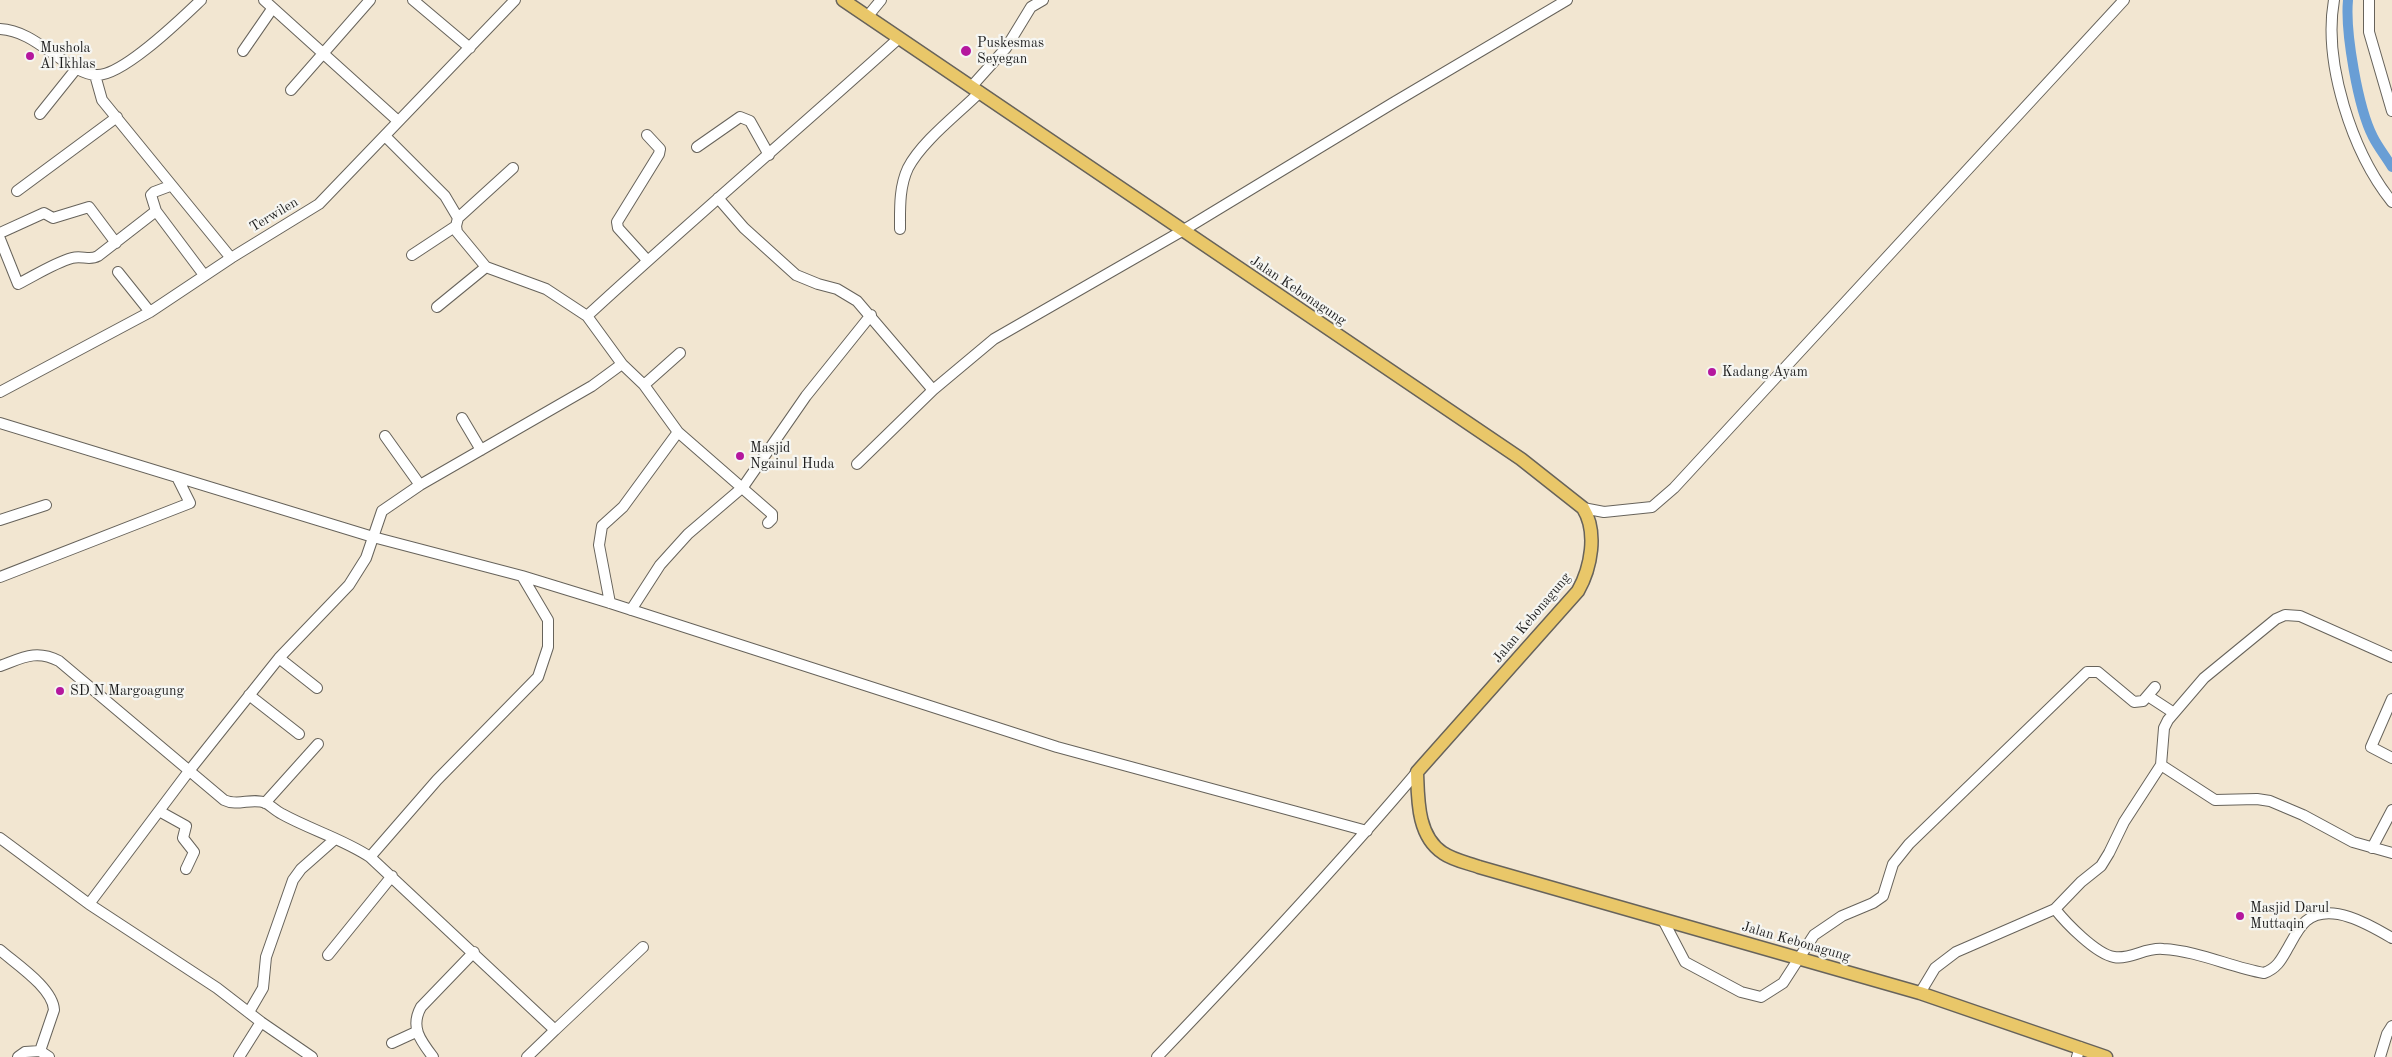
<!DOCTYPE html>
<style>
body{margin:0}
canvas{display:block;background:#f2e6d1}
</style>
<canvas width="2392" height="1057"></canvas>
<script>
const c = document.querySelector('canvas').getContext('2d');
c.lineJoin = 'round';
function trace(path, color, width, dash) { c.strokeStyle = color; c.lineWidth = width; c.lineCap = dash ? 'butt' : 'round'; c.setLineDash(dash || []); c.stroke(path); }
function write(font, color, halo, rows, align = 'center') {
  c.font = font + ' "Old Standard TT",serif'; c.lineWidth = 4.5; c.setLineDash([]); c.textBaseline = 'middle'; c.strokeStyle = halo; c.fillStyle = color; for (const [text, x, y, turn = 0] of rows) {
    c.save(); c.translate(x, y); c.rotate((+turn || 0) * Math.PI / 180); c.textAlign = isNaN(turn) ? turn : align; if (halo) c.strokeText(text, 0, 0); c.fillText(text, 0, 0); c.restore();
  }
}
trace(new Path2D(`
 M 2348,0 C 2345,32 2358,108 2373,137 C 2378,147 2386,157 2392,167`), '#699ed5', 10);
const minor = new Path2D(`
 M 264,0 L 398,121
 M 413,0 L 470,48
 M 2334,0 C 2323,63 2352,152 2392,202
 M 2369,0 L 2369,32 L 2392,111
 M 867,17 L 881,0
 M 0,29 C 21,30 38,43 55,55 C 66,62 81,74 96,75 C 122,77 182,18 201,0
 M 243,51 L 272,9
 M 95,75 L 102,100 L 231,258
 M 972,86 L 1006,48 L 1031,7 L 1043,0
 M 291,90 L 370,0
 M 40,114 L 76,69
 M 647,135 L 660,149 L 659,154 L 617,222 L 618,228 L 647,260
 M 385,136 L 445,196 L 458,218
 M 697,147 L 740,117 L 750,121 L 769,155
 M 513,168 L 458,218 L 456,226 L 457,232 L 486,267 L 546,289 L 587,316
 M 17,191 L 117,117
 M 718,198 L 744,228 L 796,275 L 818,284 L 837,289 L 857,301 L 933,390
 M 156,211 L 204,275
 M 900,229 C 900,209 899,187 908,168 C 922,141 958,114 980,92
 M 0,233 L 44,213 L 53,218 L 89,207 L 116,243
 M 0,239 L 18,284 C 36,275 54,263 72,258 C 82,255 89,261 98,256 L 156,211 L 151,195 L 154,192 L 170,186
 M 412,255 L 456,226
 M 118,272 L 150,312
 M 437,307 L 486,267
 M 644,385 L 680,353
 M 0,392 L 150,312 L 231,258 L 319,204 L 515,0
 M 462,418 L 481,450
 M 0,423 L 373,537 L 522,576 L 610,603 L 1057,747 L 1367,831
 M 678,432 L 772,514 L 772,519 L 768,523
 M 385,436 L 420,485
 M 857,464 L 933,390 L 994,339 L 1182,231 L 1393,103 L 1567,0
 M 1583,508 L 1604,512 L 1652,507 L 1674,488 L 2124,0
 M 0,520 L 46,505
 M 522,576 L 548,620 L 548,647 L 538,677 L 437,780 L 370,857 L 555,1030 L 527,1057
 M 0,577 L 190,503 L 178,479
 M 610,603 L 599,545 L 602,526 L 623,507 L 678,432 L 644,385 L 622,364
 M 631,610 L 660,565 L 688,534 L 743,487 L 806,396 L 871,315
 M 2392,657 L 2300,616 L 2285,615 L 2276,619 L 2204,678 L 2168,720 L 2164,728 L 2161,765 L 2124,822 L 2109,853 L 2101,866 L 2081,882 L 2055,909 C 2066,923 2096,954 2114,957 C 2130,960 2146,947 2163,949 C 2199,951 2230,967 2264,973 C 2278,968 2282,958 2289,946 C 2294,937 2299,927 2306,921 C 2330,901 2370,925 2392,938
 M 279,658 L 317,688
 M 0,666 C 22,658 36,649 59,661 L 224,800 C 238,807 252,797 266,803 C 271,806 276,811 282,814 C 311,830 343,839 370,857
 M 249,695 L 299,734
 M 2148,696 L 2174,713
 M 2392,699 L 2371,747 L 2392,758
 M 2161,765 L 2215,800 L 2257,799 L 2270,801 L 2303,815 L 2353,842 L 2392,853
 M 265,803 L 318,744
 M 159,811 L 186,826 L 183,838 L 194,852 L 186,869
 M 0,838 L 89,904 L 217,988 L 261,1022 L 312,1057
 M 2372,848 L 2392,810
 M 89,904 L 189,771 L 279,658 L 349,585 L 366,558 L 382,511 L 420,485 L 592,386 L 622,364 L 587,316 C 689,222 795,132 898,39
 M 1663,920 L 1685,962 L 1741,992 L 1761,997 L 1783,983 L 1814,935 L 1842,916 L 1873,903 L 1883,896 L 1893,864 L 1909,844 L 2087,672 L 2098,672 L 2134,702 L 2143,701 L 2155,687
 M 0,950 C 16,964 53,988 54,1010 L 40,1051
 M 328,955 L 392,876
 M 1920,993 L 1935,968 L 1956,952 L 2055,909
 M 249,1012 L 263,988 L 266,957 L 293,880 L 301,869 L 335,839
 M 555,1030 L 643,947
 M 392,1043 L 416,1032
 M 18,1057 L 25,1052 L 40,1051 L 49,1057
 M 239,1057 L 261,1022
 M 433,1057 C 420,1040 410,1027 421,1007 L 474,952
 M 1157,1057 C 1246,964 1334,870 1417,772
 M 2077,1057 L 2080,1047
 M 2380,1057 L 2387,1034 L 2392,1026`);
const major = new Path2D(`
 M 843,0 L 1521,459 L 1583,508 C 1598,532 1591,568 1578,591 L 1417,772 C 1418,799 1417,836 1443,853 C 1453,860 1468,863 1479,867 L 1920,993 L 2106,1057`);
trace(minor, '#67635b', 12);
trace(major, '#67635b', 15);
trace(minor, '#fff', 10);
trace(major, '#e9c769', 12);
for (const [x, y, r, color] of [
 [966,51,6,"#b5179e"],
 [30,56,5,"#b5179e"],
 [1712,372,5,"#b5179e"],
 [740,456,5,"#b5179e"],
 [60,691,5,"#b5179e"],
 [2240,916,5,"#b5179e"]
]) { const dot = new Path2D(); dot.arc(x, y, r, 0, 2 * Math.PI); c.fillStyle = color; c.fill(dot); trace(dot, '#f6f6f2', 2); }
write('14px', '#1c1c1c', '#f6f6f2', [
 ["Puskesmas",977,43],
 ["Seyegan",977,59],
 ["Mushola",40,48],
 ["Al Ikhlas",40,64],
 ["Kadang Ayam",1722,372],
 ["Masjid",750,448],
 ["Ngainul Huda",750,464],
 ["SD N Margoagung",70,691],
 ["Masjid Darul",2250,908],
 ["Muttaqin",2250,924]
], 'left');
write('14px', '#1c1c1c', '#f6f6f2', [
 ["Terwilen",274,215,-31],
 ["Jalan Kebonagung",1298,291,34],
 ["Jalan Kebonagung",1532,618,-50],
 ["Jalan Kebonagung",1796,942,16]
]);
</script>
